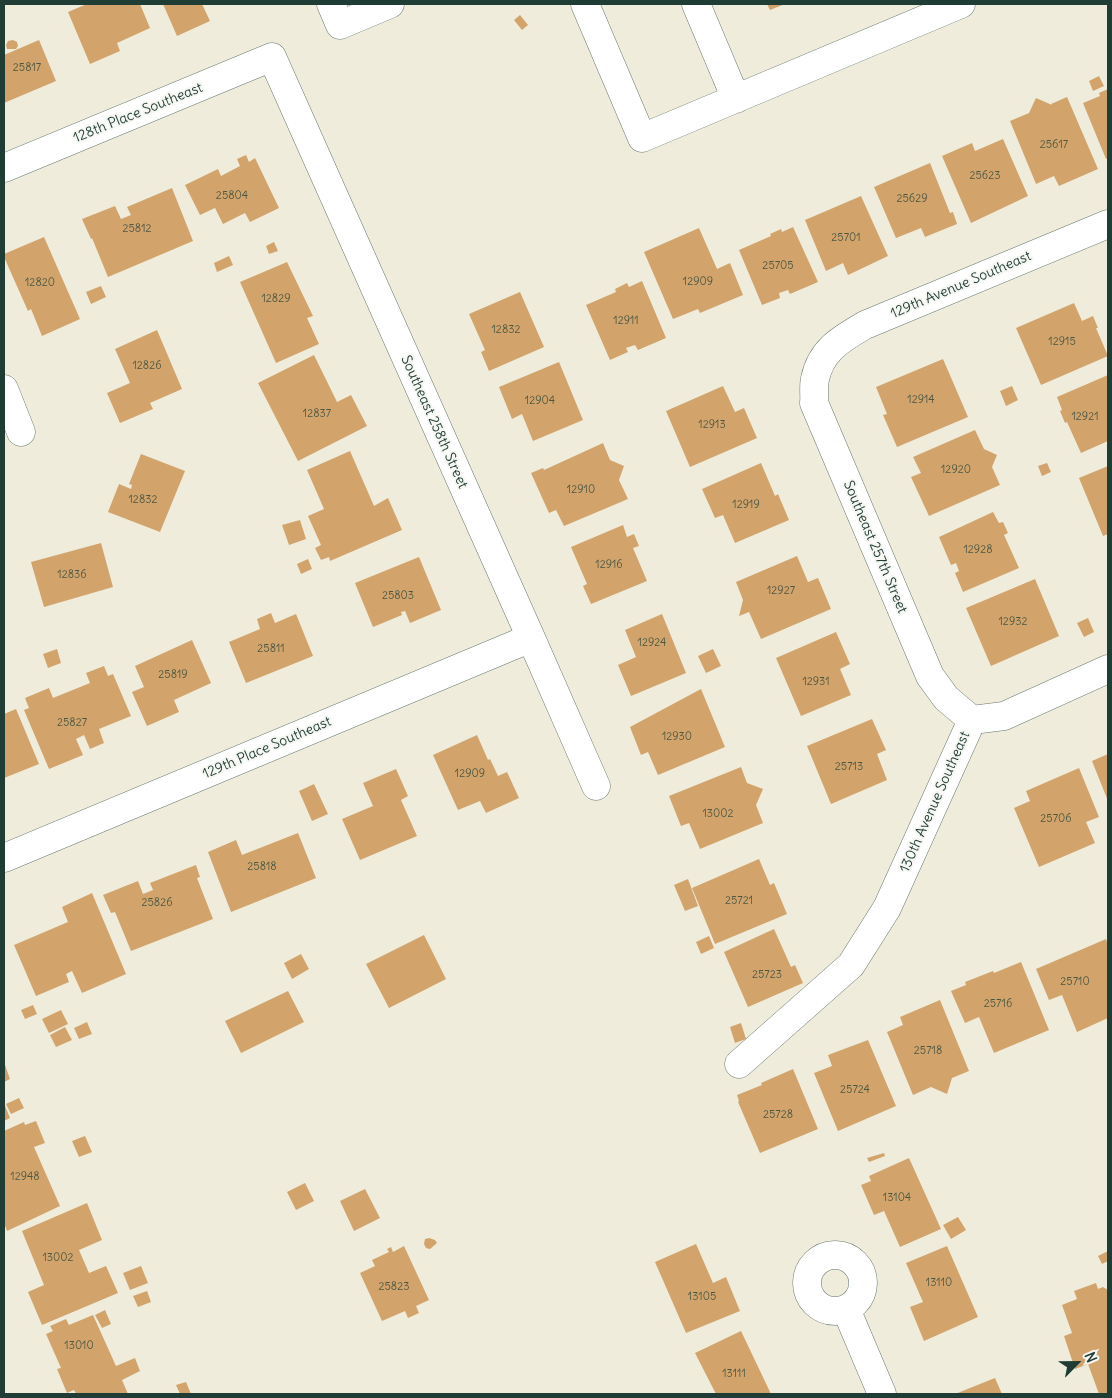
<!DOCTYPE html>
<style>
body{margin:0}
#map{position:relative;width:1112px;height:1398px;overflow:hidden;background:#efecdb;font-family:Delius,sans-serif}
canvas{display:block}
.frame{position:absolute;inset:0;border:5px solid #1f3d34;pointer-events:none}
.north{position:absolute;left:1052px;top:1338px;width:50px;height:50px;-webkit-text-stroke:4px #f6f6f2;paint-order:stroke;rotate:67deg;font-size:14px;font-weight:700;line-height:20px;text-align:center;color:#1f3d34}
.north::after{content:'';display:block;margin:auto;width:18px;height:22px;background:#1f3d34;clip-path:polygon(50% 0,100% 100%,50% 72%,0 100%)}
</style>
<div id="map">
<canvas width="1112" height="1398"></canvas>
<div class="frame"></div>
<div class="north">N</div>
</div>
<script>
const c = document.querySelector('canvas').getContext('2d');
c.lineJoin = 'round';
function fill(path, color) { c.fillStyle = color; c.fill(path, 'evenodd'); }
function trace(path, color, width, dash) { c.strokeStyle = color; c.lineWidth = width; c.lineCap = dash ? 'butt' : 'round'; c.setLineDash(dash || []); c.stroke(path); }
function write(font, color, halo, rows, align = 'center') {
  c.font = font + ' Delius,sans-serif'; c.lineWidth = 4; c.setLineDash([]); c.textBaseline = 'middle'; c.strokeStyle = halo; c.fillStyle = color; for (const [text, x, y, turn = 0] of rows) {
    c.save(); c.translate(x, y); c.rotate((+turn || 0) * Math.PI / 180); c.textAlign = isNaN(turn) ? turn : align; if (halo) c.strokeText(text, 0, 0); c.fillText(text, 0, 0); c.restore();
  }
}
fill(new Path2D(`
 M 87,4 L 140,4 L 150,28 L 117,43 L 120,51 L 90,64 L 68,12 Z
 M 163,4 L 202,4 L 210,21 L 177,36 Z
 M 767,4 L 785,4 L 770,10 Z
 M 520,15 L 528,25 L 522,30 L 514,20 Z
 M 13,40 L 17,42 L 18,46 L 16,49 L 7,49 L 6,45 L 8,41 Z
 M 39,40 L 56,81 L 4,103 L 4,55 Z
 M 1099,76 L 1104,86 L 1093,91 L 1089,81 Z
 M 1108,89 L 1108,158 L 1106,159 L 1083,103 L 1100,96 L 1099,93 Z
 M 1067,97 L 1098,169 L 1059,186 L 1054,176 L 1036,184 L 1010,121 L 1029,113 L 1036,98 L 1052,105 L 1051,104 Z
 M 1003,139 L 1028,196 L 971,223 L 942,156 L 972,143 L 975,151 Z
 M 246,155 L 249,162 L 255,158 L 279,208 L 250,222 L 245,213 L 223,224 L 215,208 L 200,215 L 185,185 L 218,169 L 221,176 L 240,166 L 237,159 Z
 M 930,163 L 950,213 L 953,212 L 957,224 L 925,237 L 921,228 L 896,238 L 874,187 Z
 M 172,188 L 193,241 L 108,277 L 92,238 L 91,239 L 82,219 L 115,206 L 121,219 L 131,215 L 127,207 Z
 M 861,196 L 888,256 L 848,275 L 843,263 L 826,271 L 805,220 Z
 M 793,227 L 818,282 L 790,294 L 788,290 L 779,293 L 780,298 L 762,305 L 739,250 L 771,236 L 770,234 L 781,229 L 782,232 Z
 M 699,228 L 717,269 L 730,263 L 743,295 L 700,313 L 698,309 L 673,319 L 644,252 Z
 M 44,237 L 80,319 L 42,336 L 31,309 L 28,311 L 4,257 L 4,254 Z
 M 274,242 L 278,251 L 269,254 L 266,246 Z
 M 229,256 L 233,265 L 217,272 L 214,263 Z
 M 287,262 L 313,316 L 307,318 L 319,344 L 276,363 L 240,282 Z
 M 642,281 L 666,338 L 638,350 L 635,345 L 626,348 L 628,352 L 610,360 L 586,305 L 616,292 L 615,289 L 627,283 L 629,287 Z
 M 101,286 L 106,297 L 91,304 L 86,292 Z
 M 520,292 L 544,347 L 489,371 L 481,352 L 485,350 L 469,314 Z
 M 1074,303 L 1082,321 L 1093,316 L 1098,328 L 1096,328 L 1108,356 L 1041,385 L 1016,328 Z
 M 157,330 L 182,389 L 150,403 L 153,409 L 120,423 L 107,393 L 130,383 L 115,349 Z
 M 314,355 L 337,402 L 351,395 L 367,426 L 298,461 L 258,383 Z
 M 943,359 L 968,417 L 897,447 L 883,415 L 887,414 L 876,387 Z
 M 559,362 L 583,420 L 533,441 L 522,414 L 512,419 L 499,387 Z
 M 1108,375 L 1108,441 L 1081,453 L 1067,422 L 1065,423 L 1060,411 L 1062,410 L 1057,397 Z
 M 723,386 L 735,412 L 744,408 L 757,438 L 690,467 L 666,411 Z
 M 1012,386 L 1018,400 L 1006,406 L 1000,391 Z
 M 975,430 L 984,449 L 997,455 L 992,467 L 1000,485 L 929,516 L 911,477 L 921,473 L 913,457 Z
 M 603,443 L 610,460 L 624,466 L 619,480 L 628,499 L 564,526 L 556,510 L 549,513 L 531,473 L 543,468 L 544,470 Z
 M 350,451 L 374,506 L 388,498 L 402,530 L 330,561 L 329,557 L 321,560 L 315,548 L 321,545 L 308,516 L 324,509 L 307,470 Z
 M 141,454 L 185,471 L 160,532 L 108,512 L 119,484 L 131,489 L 132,485 L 129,484 Z
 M 761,463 L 775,496 L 778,494 L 789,520 L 735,543 L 723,515 L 715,518 L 702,489 Z
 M 1047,463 L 1051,472 L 1042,476 L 1038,466 Z
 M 1108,466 L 1108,534 L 1103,536 L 1079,478 Z
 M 993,512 L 999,523 L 1003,522 L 1008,533 L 1004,535 L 1019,568 L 963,592 L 955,573 L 959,571 L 956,563 L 951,565 L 939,537 Z
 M 300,520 L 306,539 L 289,545 L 282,525 Z
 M 623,525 L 627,537 L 634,534 L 639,546 L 633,548 L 647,581 L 591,604 L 583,586 L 587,584 L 571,547 Z
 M 101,543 L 113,587 L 44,607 L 31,562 Z
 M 797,556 L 808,582 L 818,578 L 831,609 L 761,639 L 749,612 L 739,616 L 743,600 L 736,582 Z
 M 419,557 L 441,610 L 410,623 L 405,611 L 401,612 L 402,615 L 373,627 L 355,583 Z
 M 308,559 L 312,569 L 301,574 L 297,564 Z
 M 1035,579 L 1059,636 L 991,666 L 966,608 Z
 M 271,613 L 275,623 L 296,614 L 313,656 L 246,683 L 229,642 L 260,629 L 257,619 Z
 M 662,614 L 686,673 L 631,696 L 618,665 L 636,657 L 625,630 Z
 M 1088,618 L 1094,632 L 1084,637 L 1077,623 Z
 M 836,632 L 850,664 L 840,669 L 851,695 L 801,716 L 776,658 Z
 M 192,640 L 211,683 L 174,700 L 179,712 L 147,726 L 132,692 L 144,687 L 135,666 Z
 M 57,649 L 61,663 L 48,668 L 43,654 Z
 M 713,649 L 721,666 L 706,673 L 698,656 Z
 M 104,666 L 108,676 L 113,674 L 131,716 L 99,729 L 104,743 L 90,749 L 84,735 L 76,739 L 83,755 L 49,769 L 24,710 L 29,708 L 25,698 L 49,688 L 53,698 L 90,683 L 86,673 Z
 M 701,689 L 725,747 L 658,775 L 648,752 L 641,755 L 630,727 Z
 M 16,709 L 39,764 L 4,778 L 4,714 Z
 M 872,719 L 886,750 L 877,754 L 887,780 L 831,804 L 807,746 Z
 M 477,735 L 488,760 L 490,759 L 498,776 L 507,772 L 519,798 L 486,813 L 480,801 L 458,810 L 433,755 Z
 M 1108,754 L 1108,801 L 1092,761 Z
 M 741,767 L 747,783 L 763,789 L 756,805 L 763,823 L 700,849 L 689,823 L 681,826 L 669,796 Z
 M 1079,768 L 1099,817 L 1086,822 L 1095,843 L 1039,867 L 1014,808 L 1030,801 L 1026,791 Z
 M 396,769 L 408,796 L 401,800 L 417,836 L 360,860 L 342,819 L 373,806 L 363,783 Z
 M 314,784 L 328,814 L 312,821 L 299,791 Z
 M 298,833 L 316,878 L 231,912 L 208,852 L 236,840 L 242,855 Z
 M 759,859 L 770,885 L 774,883 L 787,914 L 715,944 L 692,888 Z
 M 196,865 L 200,877 L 197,878 L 213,919 L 131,951 L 115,912 L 111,913 L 103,895 L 138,881 L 143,894 L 153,890 L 150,883 Z
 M 688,879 L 698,906 L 685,911 L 674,885 Z
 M 92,893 L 126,974 L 82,993 L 72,971 L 66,974 L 69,982 L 36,996 L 14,945 L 68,922 L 62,907 Z
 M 774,929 L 791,967 L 795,965 L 803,983 L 748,1007 L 724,952 Z
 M 424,935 L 446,979 L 389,1008 L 366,964 Z
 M 709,936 L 714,948 L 701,954 L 696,942 Z
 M 1106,939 L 1108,945 L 1108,1018 L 1077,1032 L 1062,995 L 1049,1000 L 1036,969 Z
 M 301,954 L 309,969 L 292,979 L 284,963 Z
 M 1021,962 L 1049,1030 L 994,1053 L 979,1017 L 965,1023 L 951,991 L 966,985 L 965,982 L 993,971 L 994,973 Z
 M 288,991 L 304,1022 L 241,1053 L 225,1021 Z
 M 940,1000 L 969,1071 L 952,1078 L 947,1094 L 931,1087 L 913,1095 L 887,1032 L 903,1025 L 900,1017 Z
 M 33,1005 L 37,1014 L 25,1019 L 21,1010 Z
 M 61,1010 L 68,1024 L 49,1033 L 42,1019 Z
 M 87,1022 L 92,1034 L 79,1039 L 74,1028 Z
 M 741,1023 L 746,1039 L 735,1043 L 730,1027 Z
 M 65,1027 L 72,1040 L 56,1047 L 50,1035 Z
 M 868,1040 L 896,1106 L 838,1131 L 814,1073 L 832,1066 L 828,1055 Z
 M 4,1062 L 10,1079 L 4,1082 Z
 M 793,1069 L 818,1129 L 760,1153 L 738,1102 L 739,1101 L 737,1095 L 762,1085 L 761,1083 Z
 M 19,1098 L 24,1108 L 11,1114 L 6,1104 Z
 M 4,1103 L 10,1118 L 4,1121 Z
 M 36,1121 L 45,1143 L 34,1147 L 60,1206 L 7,1231 L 4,1223 L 4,1131 L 24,1122 L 25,1125 Z
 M 85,1136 L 92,1152 L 79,1157 L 72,1141 Z
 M 884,1153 L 885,1156 L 869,1162 L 867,1158 Z
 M 909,1158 L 941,1229 L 900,1247 L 884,1211 L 874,1215 L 861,1185 L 871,1181 L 869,1176 Z
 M 305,1183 L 314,1201 L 296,1210 L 287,1192 Z
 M 365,1189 L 380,1218 L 354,1231 L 340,1201 Z
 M 87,1203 L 102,1240 L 79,1250 L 89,1273 L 106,1266 L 118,1293 L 42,1325 L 28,1292 L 44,1285 L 22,1231 Z
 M 958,1217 L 966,1230 L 951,1239 L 943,1225 Z
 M 429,1238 L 435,1240 L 437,1243 L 430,1249 L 426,1248 L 424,1244 L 425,1239 Z
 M 696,1244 L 713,1283 L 726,1277 L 740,1311 L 686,1333 L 655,1262 Z
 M 404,1246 L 429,1300 L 416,1306 L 419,1313 L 408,1318 L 405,1311 L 382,1321 L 360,1273 L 375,1266 L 372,1260 L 389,1252 L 387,1249 L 391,1247 L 393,1252 Z
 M 947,1246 L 978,1317 L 924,1341 L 910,1307 L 923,1302 L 906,1263 Z
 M 1108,1251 L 1108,1261 L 1102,1264 L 1098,1256 Z
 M 141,1266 L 148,1283 L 130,1290 L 123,1273 Z
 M 1096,1283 L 1098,1289 L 1103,1287 L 1108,1290 L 1108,1394 L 1099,1394 L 1088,1364 L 1075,1369 L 1064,1336 L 1072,1333 L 1062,1305 L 1077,1299 L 1074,1291 Z
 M 147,1291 L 151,1302 L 138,1307 L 133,1296 Z
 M 105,1310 L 111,1324 L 102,1328 L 95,1315 Z
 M 93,1315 L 116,1366 L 135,1358 L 140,1371 L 122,1380 L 128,1394 L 76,1394 L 74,1390 L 67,1393 L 57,1369 L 61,1368 L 46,1334 L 53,1331 L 50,1326 L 66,1319 L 69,1325 Z
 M 741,1331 L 771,1394 L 716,1394 L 695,1353 Z
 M 995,1378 L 1002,1394 L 955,1394 Z
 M 186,1382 L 191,1394 L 180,1394 L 176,1385 Z`), '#d2a46c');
const minor = new Path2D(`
 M 331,4 L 340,25 L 390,4
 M 585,4 L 642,138 L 961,4
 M 696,4 L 736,99
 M 4,168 L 272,57 L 531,638 L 596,786
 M 4,389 L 21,432
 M 972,720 L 946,698 L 930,676 L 814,403 C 815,396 813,387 815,379 C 821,350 841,339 865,325 L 1108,224
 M 4,858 L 531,638
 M 739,1064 L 851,965 L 887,908 L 972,720 L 1004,716 L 1108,669
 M807 1283a28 28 0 1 1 56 0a28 28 0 1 1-56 0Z
 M 846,1309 L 882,1394`);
trace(minor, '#687a6e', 29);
trace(minor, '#fff', 28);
write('11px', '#4c5742', null, [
 ["25817",27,68],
 ["25617",1054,145],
 ["25623",985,176],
 ["25804",232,196],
 ["25629",912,199],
 ["25812",137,229],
 ["25701",846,238],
 ["25705",778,266],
 ["12909",698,282],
 ["12820",40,283],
 ["12829",276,299],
 ["12911",626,321],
 ["12832",506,330],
 ["12915",1062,342],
 ["12826",147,366],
 ["12914",921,400],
 ["12904",540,401],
 ["12837",317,414],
 ["12921",1085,417],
 ["12913",712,425],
 ["12920",956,470],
 ["12910",581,490],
 ["12832",143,500],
 ["12919",746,505],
 ["12928",978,550],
 ["12916",609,565],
 ["12836",72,575],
 ["12927",781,591],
 ["25803",398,596],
 ["12932",1013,622],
 ["12924",652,643],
 ["25811",271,649],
 ["25819",173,675],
 ["12931",816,682],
 ["25827",72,723],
 ["12930",677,737],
 ["25713",849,767],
 ["12909",470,774],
 ["13002",718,814],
 ["25706",1056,819],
 ["25818",262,867],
 ["25721",739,901],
 ["25826",157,903],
 ["25723",767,975],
 ["25710",1075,982],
 ["25716",998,1004],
 ["25718",928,1051],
 ["25724",855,1090],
 ["25728",778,1115],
 ["12948",25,1177],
 ["13104",897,1198],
 ["13002",58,1258],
 ["13110",939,1283],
 ["25823",394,1287],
 ["13105",702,1297],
 ["13010",79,1346],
 ["13111",734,1374]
]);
write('14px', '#1f3d34', '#f6f6f2', [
 ["128th Place Southeast",138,113,-22],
 ["129th Avenue Southeast",961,285,-23],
 ["Southeast 258th Street",434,422,66],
 ["Southeast 257th Street",875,547,67],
 ["129th Place Southeast",267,748,-23],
 ["130th Avenue Southeast",935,802,-66]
]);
</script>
